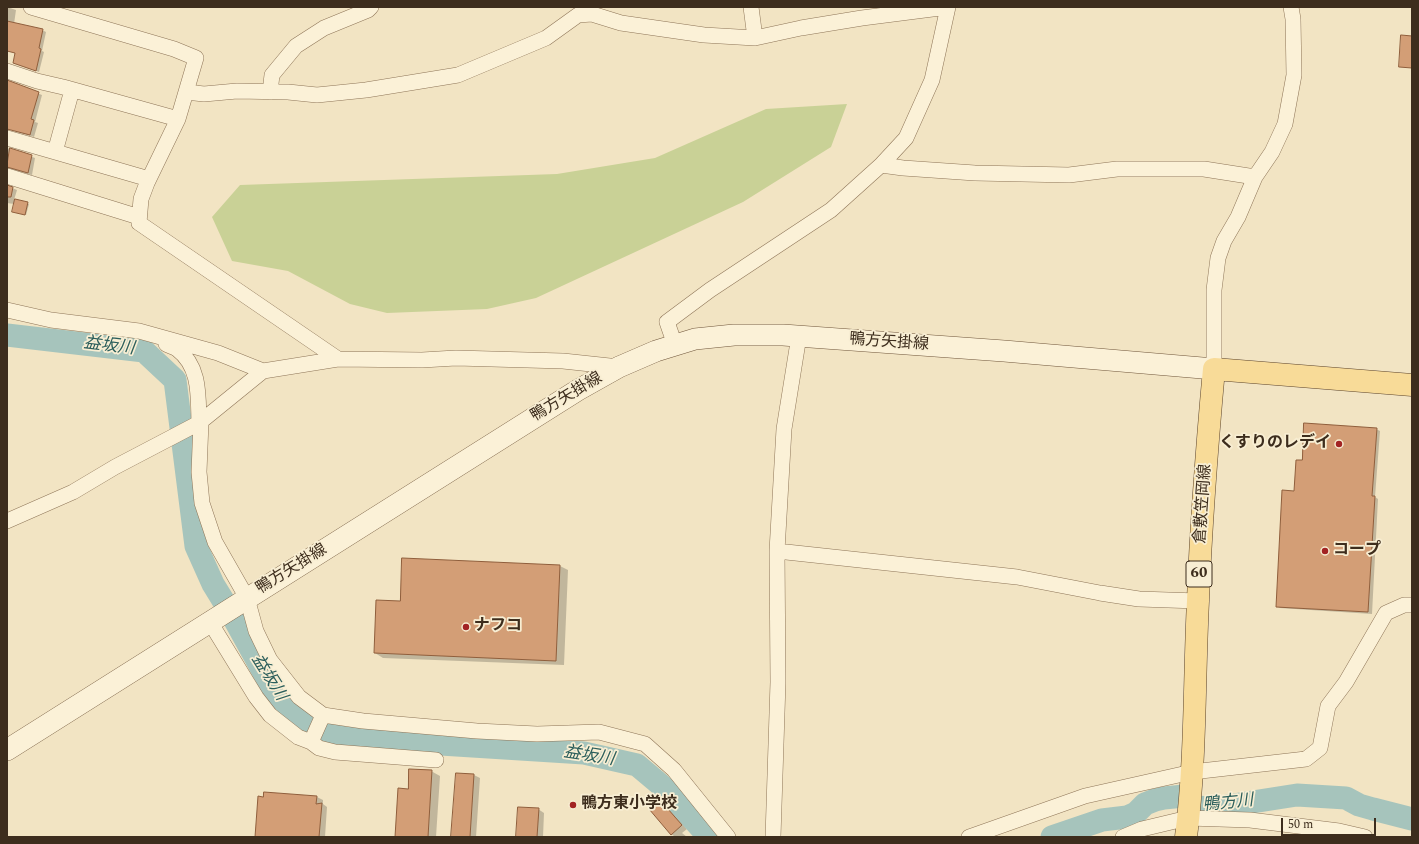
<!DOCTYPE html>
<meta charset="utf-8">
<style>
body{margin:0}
#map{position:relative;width:1419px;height:844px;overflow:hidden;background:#f2e4c3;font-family:Spectral,serif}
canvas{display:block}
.frame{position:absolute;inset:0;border:8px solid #3d2d1d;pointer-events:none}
.scale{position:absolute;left:1281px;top:818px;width:95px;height:18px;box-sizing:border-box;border:2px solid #3d2d1d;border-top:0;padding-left:5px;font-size:12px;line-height:14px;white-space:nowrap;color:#3d2d1d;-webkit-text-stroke:3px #f8eed3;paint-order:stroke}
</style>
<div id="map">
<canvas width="1419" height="844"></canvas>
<div class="frame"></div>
<div class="scale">50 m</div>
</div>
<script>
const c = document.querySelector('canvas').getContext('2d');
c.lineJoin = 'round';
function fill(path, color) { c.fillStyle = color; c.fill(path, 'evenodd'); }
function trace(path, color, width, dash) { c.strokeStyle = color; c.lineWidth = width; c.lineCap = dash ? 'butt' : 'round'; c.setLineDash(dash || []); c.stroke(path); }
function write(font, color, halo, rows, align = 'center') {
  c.font = font + ' Spectral,"Noto Sans JP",serif'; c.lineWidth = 3.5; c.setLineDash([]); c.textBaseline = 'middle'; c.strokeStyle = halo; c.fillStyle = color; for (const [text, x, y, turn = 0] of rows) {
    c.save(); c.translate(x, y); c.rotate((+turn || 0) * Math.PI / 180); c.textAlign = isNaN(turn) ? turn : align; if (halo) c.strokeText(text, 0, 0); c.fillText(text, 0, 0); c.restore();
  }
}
fill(new Path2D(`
 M 847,104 L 831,147 L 743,202 L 536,298 L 487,309 L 387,313 L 350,304 L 288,271 L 232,261 L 212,217 L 240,185 L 557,174 L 655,158 L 766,109 Z`), '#c9d196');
fill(new Path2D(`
 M 7,7 L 16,10 L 14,24 L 42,30 L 46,32 L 42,51 L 44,52 L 39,72 L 14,63 L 16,53 L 7,51 Z
 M 7,82 L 42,95 L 35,122 L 38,123 L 34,137 L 14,131 L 10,129 L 7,123 Z
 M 7,148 L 35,158 L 32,175 L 10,169 L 7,170 Z
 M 7,186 L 17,190 L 14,200 L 29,204 L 26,215 L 14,212 L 14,204 L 7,203 Z
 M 1376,429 L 1380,431 L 1375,497 L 1378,499 L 1372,614 L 1280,608 L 1277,606 L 1295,492 L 1303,461 Z
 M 403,559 L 560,566 L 568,570 L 564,665 L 383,658 L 375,653 L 401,602 Z
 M 431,771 L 440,776 L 436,837 L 396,837 L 409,790 Z
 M 457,774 L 474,775 L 480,778 L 476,837 L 452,837 Z
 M 317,797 L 323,800 L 323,804 L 327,807 L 325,837 L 256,837 Z
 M 660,801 L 666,805 L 687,829 L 682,833 L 687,837 L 673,837 L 674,836 L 671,834 Z
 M 538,809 L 544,813 L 543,837 L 517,837 Z`), '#0003');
trace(new Path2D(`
 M 7,335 L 144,351 L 175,380 L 196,546 L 213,584 L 232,615 L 275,693 L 292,715 L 324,733 L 345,738 L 584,753 L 637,765 L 668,791 L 709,837
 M 1052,837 L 1102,820 L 1127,817 L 1136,813 L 1145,804 L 1155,800 L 1164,798 L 1184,796 L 1194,807 L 1214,808 L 1297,795 L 1346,798 L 1359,805 L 1373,809 L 1412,819`), '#a6c4bc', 23);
const building = new Path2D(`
 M 7,21 L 43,29 L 39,48 L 41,49 L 36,71 L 13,63 L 15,53 L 7,51 Z
 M 1401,35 L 1412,36 L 1412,68 L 1399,67 Z
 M 7,80 L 39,92 L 31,119 L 34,120 L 30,135 L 7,129 Z
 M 10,148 L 32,155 L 28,173 L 7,167 Z
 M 7,185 L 13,187 L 11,197 L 7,197 Z
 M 15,199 L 28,202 L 25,215 L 12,212 Z
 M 1304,423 L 1377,428 L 1372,496 L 1375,496 L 1368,612 L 1276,607 L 1282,490 L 1294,491 L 1296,460 L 1302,460 Z
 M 402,558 L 560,565 L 556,661 L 374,653 L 376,600 L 400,601 Z
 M 409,769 L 432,770 L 428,837 L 395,837 L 398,788 L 408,789 Z
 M 456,773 L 474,774 L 470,837 L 451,837 Z
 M 264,792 L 317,796 L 316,804 L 322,803 L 319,837 L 255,837 L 258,796 L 263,797 Z
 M 660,800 L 682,825 L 671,835 L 649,809 Z
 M 518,807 L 539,808 L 537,837 L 516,837 Z`);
fill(building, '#d39e76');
trace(building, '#8f5e3c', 1);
const street = new Path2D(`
 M 31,7 L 174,49 L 196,58 L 178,119 L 147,183 L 141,199 L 139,223 L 338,359
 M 751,7 L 755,38
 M 7,71 L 37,81 L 63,87 L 178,119
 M 186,92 L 204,94 L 237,91 L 288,92 L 317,95 L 366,90 L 458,75 L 546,38 L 578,15 L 592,14 L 621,23 L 704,35 L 755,38 L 801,28 L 862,18 L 948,7
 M 270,92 L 272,75 L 296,46 L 324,28 L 368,10 L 371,7
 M 7,138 L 149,179
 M 55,152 L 72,90
 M 881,165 L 903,168 L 975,173 L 1069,175 L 1117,169 L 1204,169 L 1255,177
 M 7,176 L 139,217
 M 7,310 L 51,320 L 139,331 L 218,353 L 263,371
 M 166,344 C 169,346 174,347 177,349 C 201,367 198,397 199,423
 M 675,345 L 667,322 L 710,290 L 831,210 L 881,165 L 906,138 L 932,80 L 948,7
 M 1214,369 L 1214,290 L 1218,258 L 1224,241 L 1238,217 L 1255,177 L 1272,152 L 1285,124 L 1294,75 L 1293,19 L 1291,7
 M 201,422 L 199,472 L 202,503 L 215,542 L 247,598 L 256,631 L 270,660 L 299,697 L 323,715 L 363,721 L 477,731 L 537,734 L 599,732 L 645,744 L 674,770 L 728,837
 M 7,521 L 73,492 L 115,467 L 199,423 L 263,371 L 338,359 L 422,360 L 456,358 L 563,361 L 619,367
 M 777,551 L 1017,577 L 1100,593 L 1139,599 L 1198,601
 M 210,622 L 256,697 L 270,715 L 298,737 L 311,742 L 319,748 L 335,752 L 436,760
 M 311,742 L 323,715
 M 773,837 L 778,682 L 777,551 L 784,429 L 799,336
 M 969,837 L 1085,796 L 1192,772 L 1306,759 L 1320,748 L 1328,706 L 1346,682 L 1386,613 L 1404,605 L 1412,605
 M 1123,837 L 1142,829 L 1188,818 L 1250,820 L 1339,831 L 1365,837`);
const secondary = new Path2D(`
 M 7,750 L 578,390 L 619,367 L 656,351 L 695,339 L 734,335 L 783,335 L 1004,351 L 1214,369`);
const primary = new Path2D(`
 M 1186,837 C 1196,759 1194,680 1198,601 C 1201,524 1207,446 1214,369 L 1412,385`);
trace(street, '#8e7558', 16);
trace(secondary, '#70563b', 22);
trace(primary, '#5b432c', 23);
trace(street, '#fbf1d7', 15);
trace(secondary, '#fbf1d7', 21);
trace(primary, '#f8db98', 22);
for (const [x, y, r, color] of [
 [1339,444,4,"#a22323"],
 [1325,551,4,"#a22323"],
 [466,627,4,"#a22323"],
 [573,805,4,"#a22323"]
]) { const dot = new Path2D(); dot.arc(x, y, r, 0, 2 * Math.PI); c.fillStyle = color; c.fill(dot); trace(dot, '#f8eed3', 1.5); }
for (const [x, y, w] of [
 [1199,574,26]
]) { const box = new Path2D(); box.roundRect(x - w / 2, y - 13, w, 26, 3); c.fillStyle = '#f8eed3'; c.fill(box); trace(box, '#3d2d1d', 1); }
write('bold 15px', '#3d2d1d', null, [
 ["60",1199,574]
]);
write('16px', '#3d2d1d', '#f8eed3', [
 ["鴨方矢掛線",889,343,4],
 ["鴨方矢掛線",567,398,-31],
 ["倉敷笠岡線",1204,504,-86],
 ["鴨方矢掛線",292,570,-32]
]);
write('bold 16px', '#3d2d1d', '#f8eed3', [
 ["くすりのレデイ",1331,444,"right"],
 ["コープ",1333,551],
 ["ナフコ",474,627],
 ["鴨方東小学校",581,805]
], 'left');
write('italic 17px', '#2b5e5b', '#f8eed3', [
 ["益坂川",109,347,7],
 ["益坂川",268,678,58],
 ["益坂川",589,757,9],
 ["鴨方川",1228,804,-6]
]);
</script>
